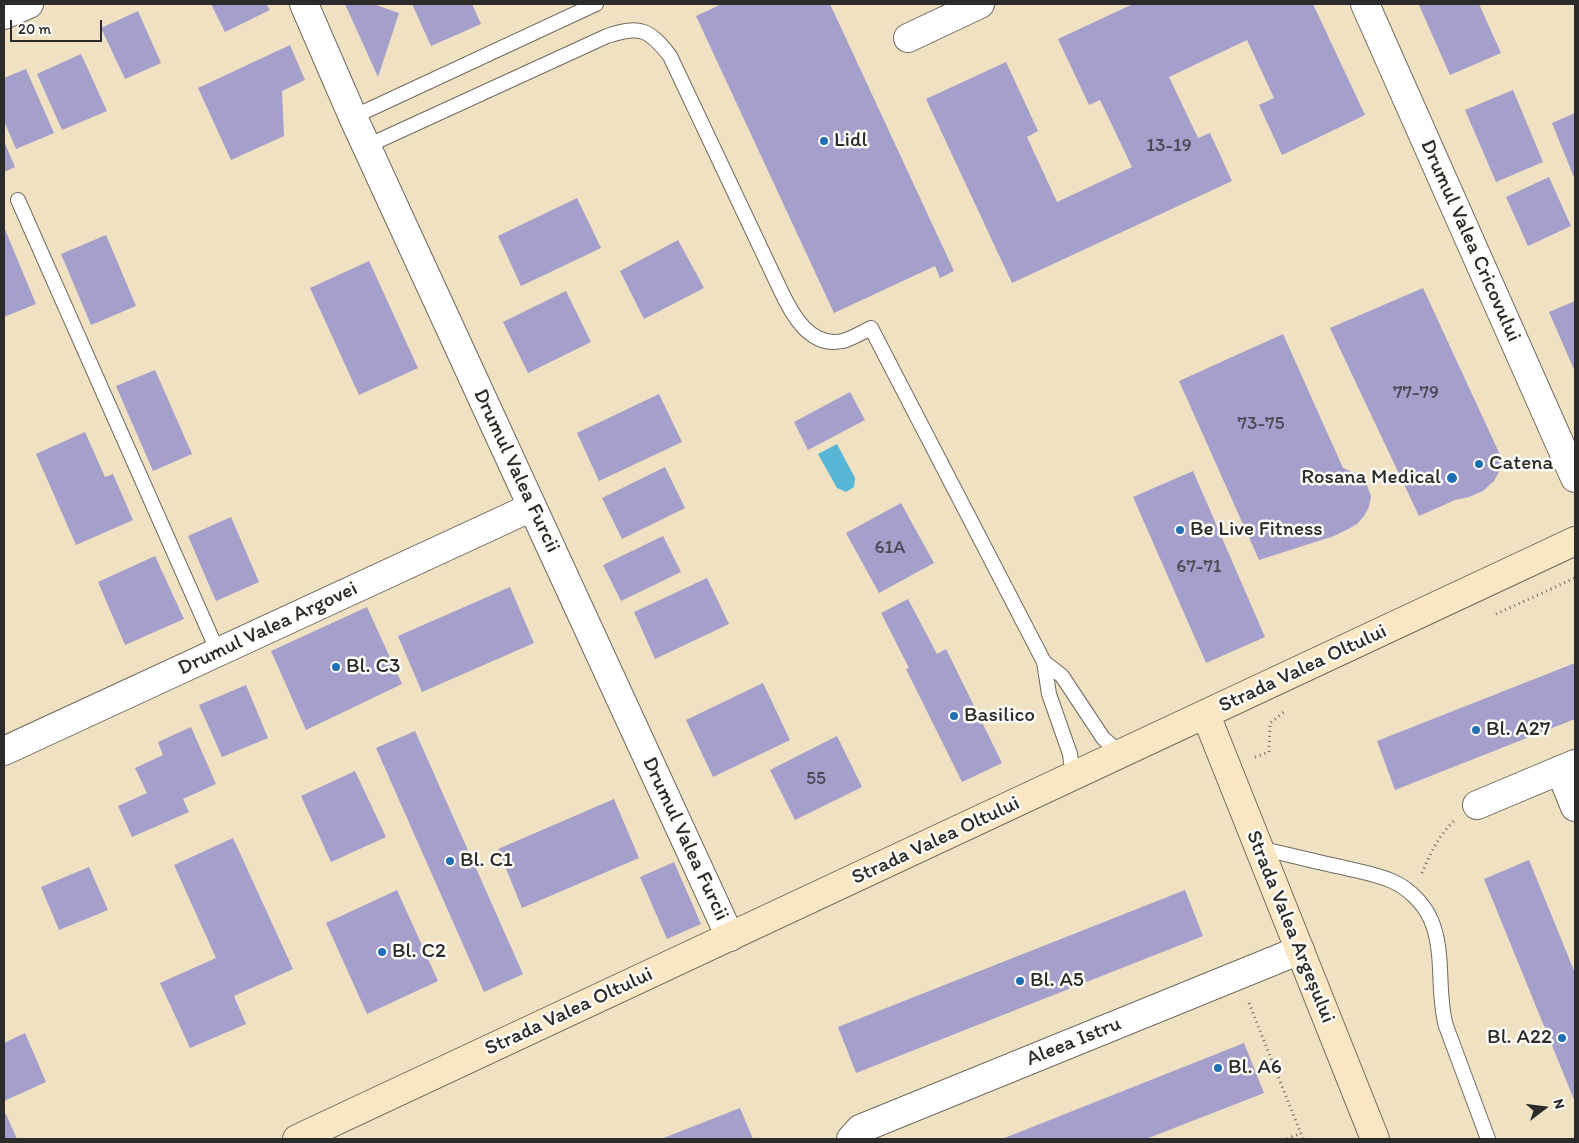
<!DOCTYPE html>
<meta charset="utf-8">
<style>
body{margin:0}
#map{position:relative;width:1579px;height:1143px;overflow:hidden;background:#efe1c2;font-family:Itim,sans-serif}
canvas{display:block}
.frame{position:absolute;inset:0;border:5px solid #2b2b2b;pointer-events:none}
.north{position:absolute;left:1519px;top:1083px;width:50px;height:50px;-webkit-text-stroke:4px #fdfcf7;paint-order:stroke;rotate:75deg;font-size:14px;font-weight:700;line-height:20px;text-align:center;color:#2b2b2b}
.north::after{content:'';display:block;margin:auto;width:18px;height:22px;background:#2b2b2b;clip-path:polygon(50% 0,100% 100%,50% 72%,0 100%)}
.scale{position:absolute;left:10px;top:20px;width:92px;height:22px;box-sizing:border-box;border:2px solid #2b2b2b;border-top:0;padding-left:6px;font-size:15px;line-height:18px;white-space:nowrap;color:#2b2b2b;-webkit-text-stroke:4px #fdfcf7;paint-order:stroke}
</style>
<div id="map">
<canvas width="1579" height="1143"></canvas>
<div class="frame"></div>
<div class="north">N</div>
<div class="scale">20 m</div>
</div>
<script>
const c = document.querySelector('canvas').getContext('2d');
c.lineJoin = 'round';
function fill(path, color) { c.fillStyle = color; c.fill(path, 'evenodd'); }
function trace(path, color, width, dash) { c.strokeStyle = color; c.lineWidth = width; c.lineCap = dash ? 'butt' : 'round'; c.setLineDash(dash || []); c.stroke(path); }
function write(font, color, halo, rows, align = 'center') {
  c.font = font + ' Itim,sans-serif'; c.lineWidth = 5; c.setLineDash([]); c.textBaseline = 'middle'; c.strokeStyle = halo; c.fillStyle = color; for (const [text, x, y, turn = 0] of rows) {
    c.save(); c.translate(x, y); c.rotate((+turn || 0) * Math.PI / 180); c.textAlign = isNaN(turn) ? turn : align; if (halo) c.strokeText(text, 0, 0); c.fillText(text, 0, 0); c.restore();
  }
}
fill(new Path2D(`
 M 837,444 L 855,478 L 854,487 L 846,492 L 837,488 L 818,454 Z`), '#57b5d5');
fill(new Path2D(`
 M 211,4 L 266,4 L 270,10 L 225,32 Z
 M 345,4 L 373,4 L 399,13 L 378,77 Z
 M 412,4 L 472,4 L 481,24 L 431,46 Z
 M 722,4 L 830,4 L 954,271 L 940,278 L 935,266 L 834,313 L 696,16 Z
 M 1133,4 L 1313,4 L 1365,115 L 1282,155 L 1259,105 L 1274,98 L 1247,40 L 1169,77 L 1198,138 L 1210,133 L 1232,181 L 1012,283 L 926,99 L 1006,62 L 1038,131 L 1027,137 L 1057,202 L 1132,167 L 1100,100 L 1089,105 L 1058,39 Z
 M 1423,4 L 1479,4 L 1501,53 L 1450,75 L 1419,5 Z
 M 138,11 L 161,63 L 125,79 L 101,28 Z
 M 290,45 L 305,80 L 282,91 L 284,136 L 231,160 L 198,88 Z
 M 81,54 L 107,111 L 62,130 L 37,74 Z
 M 26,69 L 54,133 L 16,149 L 4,121 L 4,78 Z
 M 1513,90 L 1543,162 L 1496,182 L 1465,110 Z
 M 1575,113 L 1575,180 L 1552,123 Z
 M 4,141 L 15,167 L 4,172 Z
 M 1549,177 L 1571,226 L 1528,246 L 1506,197 Z
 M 577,198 L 601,248 L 521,286 L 498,236 Z
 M 4,227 L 36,304 L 4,317 Z
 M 106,235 L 136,306 L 91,325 L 61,254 Z
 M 678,240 L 704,288 L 644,319 L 620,271 Z
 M 369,261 L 418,368 L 359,395 L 310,288 Z
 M 1423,288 L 1502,459 L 1501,468 L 1494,481 L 1483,491 L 1469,497 L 1455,500 L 1419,516 L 1330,328 Z
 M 566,291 L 591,342 L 528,373 L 503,322 Z
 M 1575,301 L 1575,372 L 1549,312 Z
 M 1283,334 L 1343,468 L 1358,474 L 1365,480 L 1371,496 L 1369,507 L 1364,516 L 1357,524 L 1348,529 L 1334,536 L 1259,560 L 1179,381 Z
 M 155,370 L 192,454 L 153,471 L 116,386 Z
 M 850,392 L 865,420 L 808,450 L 794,422 Z
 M 659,394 L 682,442 L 599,481 L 577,433 Z
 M 85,432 L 105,477 L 113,474 L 133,520 L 76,545 L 36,454 Z
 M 665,467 L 685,508 L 622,539 L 602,498 Z
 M 1193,471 L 1265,637 L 1206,663 L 1133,497 Z
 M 901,503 L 934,563 L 879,593 L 846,533 Z
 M 231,517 L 259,582 L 216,601 L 188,536 Z
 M 663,536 L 681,572 L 621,601 L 603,565 Z
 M 155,556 L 184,619 L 125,645 L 98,582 Z
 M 707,578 L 729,624 L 655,659 L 634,612 Z
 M 510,587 L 534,643 L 422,692 L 398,636 Z
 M 908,599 L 937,654 L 946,649 L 1002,763 L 962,782 L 906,669 L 909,668 L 881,613 Z
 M 367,607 L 402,684 L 306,730 L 271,651 Z
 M 1575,663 L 1575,719 L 1395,790 L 1377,741 Z
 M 763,683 L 790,740 L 713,777 L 686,720 Z
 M 246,685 L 268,738 L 222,757 L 199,705 Z
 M 191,727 L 216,784 L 183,799 L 189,812 L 132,837 L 118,806 L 147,793 L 135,768 L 163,755 L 158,742 Z
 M 415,731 L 523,974 L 484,992 L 376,748 Z
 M 837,736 L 862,787 L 795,820 L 770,770 Z
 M 355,771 L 386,837 L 331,862 L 301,796 Z
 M 614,799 L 639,858 L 522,908 L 498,849 Z
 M 233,838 L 293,969 L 234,996 L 246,1024 L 190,1048 L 160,983 L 216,958 L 174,865 Z
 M 1529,860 L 1575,973 L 1575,1102 L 1484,879 Z
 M 674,862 L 701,924 L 667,939 L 640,877 Z
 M 89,867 L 108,910 L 59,930 L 41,887 Z
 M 397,890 L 438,981 L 367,1014 L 326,923 Z
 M 1185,890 L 1203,936 L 856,1073 L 838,1027 Z
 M 25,1033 L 46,1082 L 4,1101 L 4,1043 Z
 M 1244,1043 L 1264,1093 L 1146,1139 L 1002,1139 Z
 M 740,1108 L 753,1139 L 661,1139 Z
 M 6,1114 L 17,1139 L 4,1139 L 4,1115 Z`), '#a59fcb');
const service = new Path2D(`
 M 353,117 L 596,4
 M 367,146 L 607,36 C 640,25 649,29 670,56 L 780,289 C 792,315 810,348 843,341 C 853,338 863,332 871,328 L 1044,662 L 1049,694 L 1070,754 L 1073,777
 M 18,200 L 218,652
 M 1044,662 L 1062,676 L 1103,738 L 1121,754
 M 1259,848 C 1286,854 1313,861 1341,867 C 1357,871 1376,874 1392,881 C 1412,890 1428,908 1434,928 C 1444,960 1437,995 1446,1026 L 1488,1139`);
const minor = new Path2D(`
 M 304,4 L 353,117 L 730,937
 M 1365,4 L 1575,478
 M 4,15 L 29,4
 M 908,38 L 980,4
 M 4,751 L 532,507
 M 1560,770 L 1575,807
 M 1477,805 L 1575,764
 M 851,1139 L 860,1129 L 1300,950`);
const secondary = new Path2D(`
 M 1206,715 L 1375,1139
 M 297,1139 L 1575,541`);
trace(service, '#706b60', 16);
trace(minor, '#706b60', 30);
trace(secondary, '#706b60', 30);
trace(new Path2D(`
 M 1496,614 L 1575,578
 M 1255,757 L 1269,752 L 1270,723 L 1284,712
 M 1422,873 C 1430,854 1439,835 1454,821
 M 1249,1003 L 1303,1139
 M 1287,1139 L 1301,1133`), '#706b60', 3, [1, 4]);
trace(service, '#fff', 14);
trace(minor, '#fff', 28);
trace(secondary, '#f9e7c3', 28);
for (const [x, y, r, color] of [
 [824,141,5,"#1f6fb2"],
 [1479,464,5,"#1f6fb2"],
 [1452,478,6,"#1f6fb2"],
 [1180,530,5,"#1f6fb2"],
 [336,667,5,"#1f6fb2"],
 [954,716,5,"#1f6fb2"],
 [1476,730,5,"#1f6fb2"],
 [450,861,5,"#1f6fb2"],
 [382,952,5,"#1f6fb2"],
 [1020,981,5,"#1f6fb2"],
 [1562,1038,5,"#1f6fb2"],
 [1218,1068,5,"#1f6fb2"]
]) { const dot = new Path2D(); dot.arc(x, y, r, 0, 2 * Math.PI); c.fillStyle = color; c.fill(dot); trace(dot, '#fdfcf7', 2); }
write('19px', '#4a4853', null, [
 ["13-19",1169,146],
 ["77-79",1416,393],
 ["73-75",1261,424],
 ["61A",890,548],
 ["67-71",1199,567],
 ["55",816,779]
]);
write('21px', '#2b2b2b', '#fdfcf7', [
 ["Lidl",834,141],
 ["Catena",1489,464],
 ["Rosana Medical",1441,478,"right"],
 ["Be Live Fitness",1190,530],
 ["Bl. C3",346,667],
 ["Basilico",964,716],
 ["Bl. A27",1486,730],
 ["Bl. C1",460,861],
 ["Bl. C2",392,952],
 ["Bl. A5",1030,981],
 ["Bl. A22",1552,1038,"right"],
 ["Bl. A6",1228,1068]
], 'left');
write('21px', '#2b2b2b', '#fdfcf7', [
 ["Drumul Valea Cricovului",1470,241,66],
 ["Drumul Valea Furcii",516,471,65],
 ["Drumul Valea Argovei",268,629,-25],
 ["Strada Valea Oltului",1303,669,-25],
 ["Drumul Valea Furcii",685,839,65],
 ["Strada Valea Oltului",936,841,-25],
 ["Strada Valea Argeșului",1290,927,68],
 ["Strada Valea Oltului",569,1012,-25],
 ["Aleea Istru",1074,1042,-22]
]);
</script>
